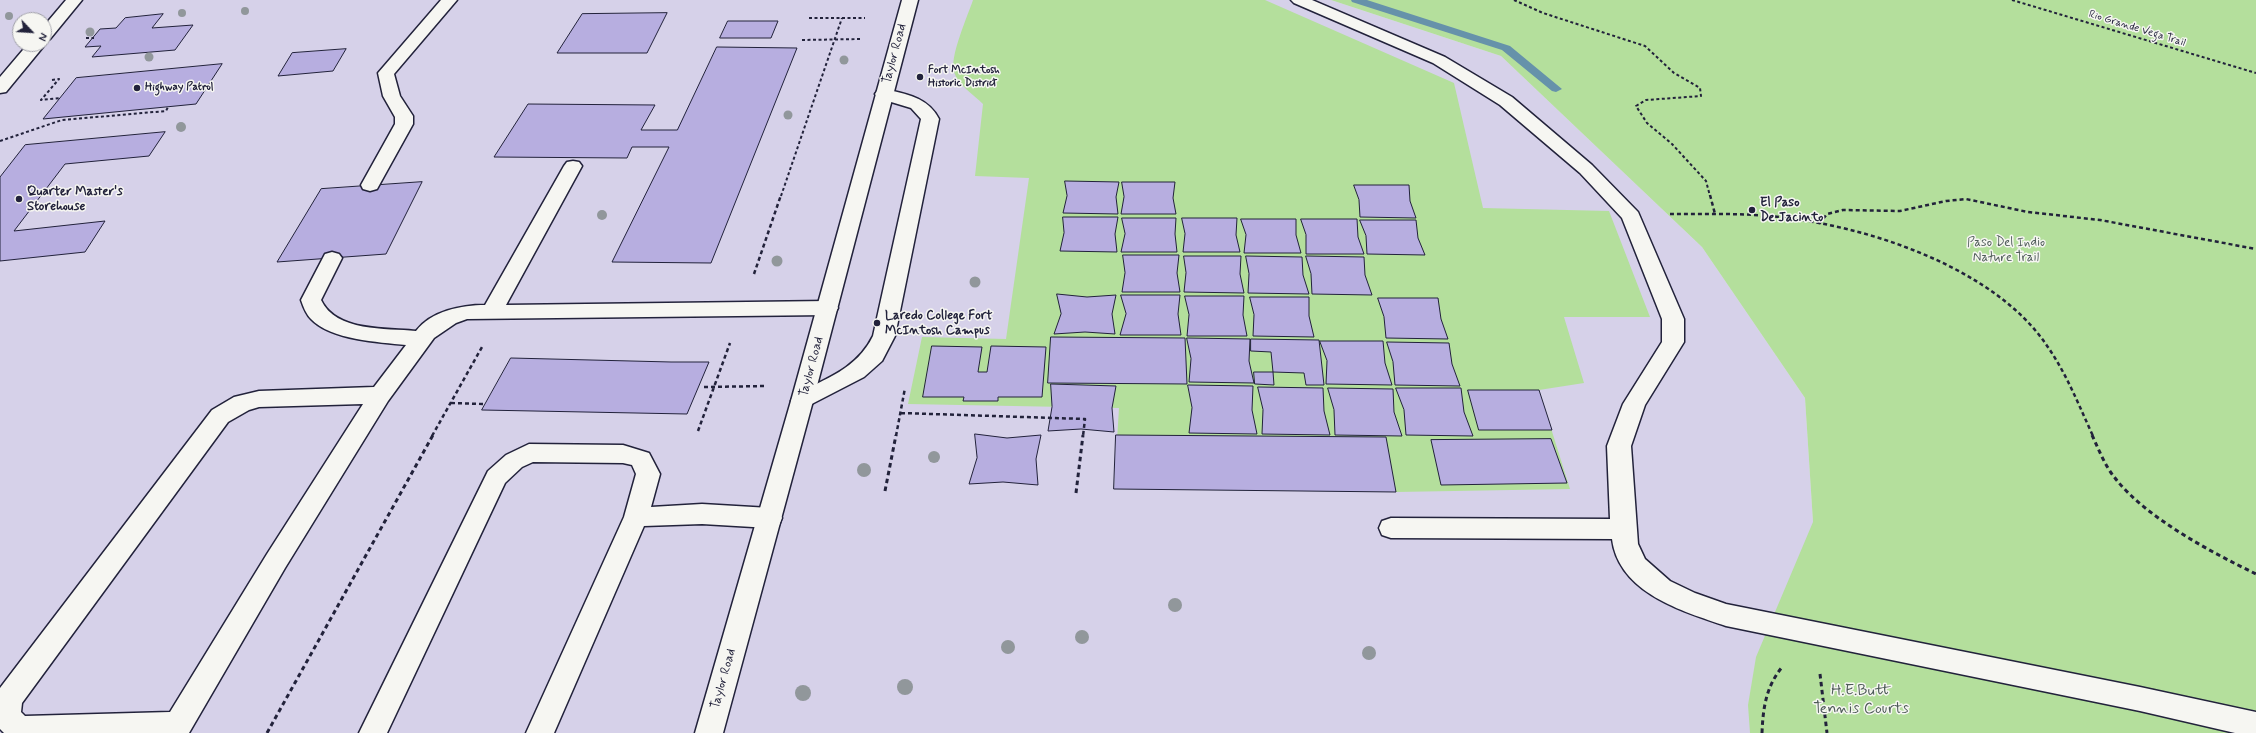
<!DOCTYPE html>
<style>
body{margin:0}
#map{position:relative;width:2256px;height:733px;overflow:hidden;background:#e3e0ed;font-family:Mynerve,sans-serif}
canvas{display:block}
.north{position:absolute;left:12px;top:12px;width:40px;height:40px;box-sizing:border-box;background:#f6f6f2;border:1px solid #a1a1a9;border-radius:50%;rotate:115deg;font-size:11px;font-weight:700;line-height:16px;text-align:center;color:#22223b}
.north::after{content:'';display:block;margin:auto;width:14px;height:18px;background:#22223b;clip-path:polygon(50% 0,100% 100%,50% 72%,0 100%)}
</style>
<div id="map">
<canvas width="2256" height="733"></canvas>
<div class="north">N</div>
</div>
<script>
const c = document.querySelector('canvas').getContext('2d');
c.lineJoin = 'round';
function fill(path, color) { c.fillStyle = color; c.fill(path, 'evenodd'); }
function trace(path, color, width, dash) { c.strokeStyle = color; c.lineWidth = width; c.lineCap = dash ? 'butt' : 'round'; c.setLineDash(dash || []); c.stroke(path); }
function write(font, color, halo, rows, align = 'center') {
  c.font = font + ' Mynerve,sans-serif'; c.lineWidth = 3; c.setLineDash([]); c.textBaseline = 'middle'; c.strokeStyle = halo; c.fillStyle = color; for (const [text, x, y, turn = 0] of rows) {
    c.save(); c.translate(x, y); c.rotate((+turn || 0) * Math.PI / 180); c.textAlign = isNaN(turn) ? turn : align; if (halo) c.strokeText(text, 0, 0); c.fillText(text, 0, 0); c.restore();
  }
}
fill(new Path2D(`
 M 0,0 L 1331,0 L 1501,56 L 1702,247 L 1805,398 L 1813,522 L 2256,733 L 0,733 ZM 20,20 L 44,20 L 44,44 L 20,44 Z`), '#d6d1e9');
fill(new Path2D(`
 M 973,0 L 1265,0 L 1454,83 L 1483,208 L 1609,211 L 1650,317 L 1564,317 L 1584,383 L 1539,390 L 1570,489 L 1396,492 L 1114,489 L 1119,408 L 908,404 L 922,337 L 1006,339 L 1029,178 L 975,176 L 983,104 C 974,95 958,85 954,72 C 949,58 968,15 973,0 Z
 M 1331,0 L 2256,0 L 2256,733 L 1750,733 L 1748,705 L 1756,657 L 1813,522 L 1805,398 L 1702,247 L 1501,56 Z`), '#b4df9c');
fill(new Path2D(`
 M 1351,0 L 1367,0 L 1510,46 L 1562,89 L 1556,92 L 1552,91 L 1502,50 L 1352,2 Z`), '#6692aa');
const building = new Path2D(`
 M 667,13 L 647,53 L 557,53 L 582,14 Z
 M 163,14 L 152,28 L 193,25 L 175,50 L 92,57 L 101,46 L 85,47 L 100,29 L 116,28 L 125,18 Z
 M 728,21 L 778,21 L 771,38 L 720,38 Z
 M 717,47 L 797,48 L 711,263 L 612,262 L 669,147 L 632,147 L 627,158 L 494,157 L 528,104 L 655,105 L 641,130 L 677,130 Z
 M 346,49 L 333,71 L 278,76 L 292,53 Z
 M 222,64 L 196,104 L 43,119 L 76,78 Z
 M 165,132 L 149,156 L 65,164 L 14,231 L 105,221 L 85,252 L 0,261 L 0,177 L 25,145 Z
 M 1065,181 L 1119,182 L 1116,197 L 1118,214 L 1063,213 L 1067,196 Z
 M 422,182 L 386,254 L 277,262 L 321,189 Z
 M 1122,182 L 1175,182 L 1173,198 L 1176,214 L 1121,214 L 1124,197 Z
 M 1354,185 L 1409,185 L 1410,201 L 1416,218 L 1360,217 L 1359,200 Z
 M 1063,217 L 1118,217 L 1115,234 L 1117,252 L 1060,251 L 1064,233 Z
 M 1122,218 L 1176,218 L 1175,234 L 1177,252 L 1121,252 L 1125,234 Z
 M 1182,218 L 1237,218 L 1236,235 L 1240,252 L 1183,252 L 1185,234 Z
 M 1241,219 L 1296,219 L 1296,235 L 1301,253 L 1244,253 L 1246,235 Z
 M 1301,219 L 1357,219 L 1358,237 L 1364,254 L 1306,254 L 1306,235 Z
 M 1360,220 L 1416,220 L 1418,238 L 1425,255 L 1367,254 L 1366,236 Z
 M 1123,255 L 1179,255 L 1177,273 L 1180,292 L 1122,292 L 1125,273 Z
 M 1184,256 L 1241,256 L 1240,274 L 1244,293 L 1184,292 L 1186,273 Z
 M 1246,256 L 1302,257 L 1303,275 L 1309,294 L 1248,293 L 1249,274 Z
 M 1306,256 L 1364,257 L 1365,275 L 1372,295 L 1312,294 L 1311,274 Z
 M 1057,294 L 1087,297 L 1116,295 L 1112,314 L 1115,334 L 1085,332 L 1054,334 L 1061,314 Z
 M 1121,295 L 1180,295 L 1178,314 L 1181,335 L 1120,335 L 1126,314 Z
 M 1185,296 L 1244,296 L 1243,315 L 1247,336 L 1187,336 L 1189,315 Z
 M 1250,297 L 1309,297 L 1309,316 L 1314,337 L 1253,336 L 1254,315 Z
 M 1378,298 L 1438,298 L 1441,319 L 1448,339 L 1386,338 L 1384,317 Z
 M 1051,337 L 1185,338 L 1187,384 L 1048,383 Z
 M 1187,338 L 1250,339 L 1249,361 L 1254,383 L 1189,382 L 1191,359 Z
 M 1251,339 L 1319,340 L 1324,385 L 1306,385 L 1304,373 L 1273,372 L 1271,352 L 1251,351 Z
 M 1320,341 L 1383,341 L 1385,363 L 1392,385 L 1326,384 L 1327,361 Z
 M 1387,342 L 1449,343 L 1452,364 L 1460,386 L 1395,385 L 1393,362 Z
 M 932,346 L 982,347 L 978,372 L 987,372 L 991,346 L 1046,347 L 1042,397 L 998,397 L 998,401 L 963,401 L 964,397 L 923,397 Z
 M 511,358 L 671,362 L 709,362 L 687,414 L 482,410 Z
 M 1254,372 L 1273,372 L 1274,385 L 1255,384 Z
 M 1051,384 L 1116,386 L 1112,408 L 1114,432 L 1081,429 L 1048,431 L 1052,407 Z
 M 1188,385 L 1253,386 L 1252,410 L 1257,434 L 1189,433 L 1192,408 Z
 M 1258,387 L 1323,388 L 1324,411 L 1330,435 L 1262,434 L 1263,410 Z
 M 1328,388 L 1393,389 L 1394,412 L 1402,436 L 1335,435 L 1334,410 Z
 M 1396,388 L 1461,388 L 1464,412 L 1473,436 L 1406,435 L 1404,410 Z
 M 1468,390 L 1539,390 L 1552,430 L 1479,430 Z
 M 975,434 L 1007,438 L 1041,435 L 1036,459 L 1038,485 L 1003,482 L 969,484 L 977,458 Z
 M 1116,435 L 1386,437 L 1396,492 L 1114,489 Z
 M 1551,439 L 1567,483 L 1441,485 L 1431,440 Z`);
fill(building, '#b7aee0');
trace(building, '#22223b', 1);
const lane = new Path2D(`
 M 441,0 L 457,0 L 394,74 L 400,96 L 413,116 L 413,124 L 377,189 L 370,191 L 363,189 L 361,185 L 395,124 L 395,117 L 383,96 L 378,73 Z
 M 1291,0 L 1312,0 L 1445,57 L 1512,97 L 1592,165 L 1638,212 L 1684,319 L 1684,342 L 1645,405 L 1631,446 L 1638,544 L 1645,559 L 1670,581 L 1695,593 L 1726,604 L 2140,687 L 2256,712 L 2256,733 L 2235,733 L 2140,711 L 1726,626 C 1682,611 1619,593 1612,539 L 1391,538 L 1382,535 L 1379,528 L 1382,521 L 1391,518 L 1610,519 L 1607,446 L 1623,404 L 1662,342 L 1662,319 L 1622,218 L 1580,173 L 1500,105 L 1433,63 L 1294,3 Z
 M 884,89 C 906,94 928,97 939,119 L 895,336 L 882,361 L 864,377 L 802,409 L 794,407 L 791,401 L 794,395 C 825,379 857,369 873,336 L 921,119 L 911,108 L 878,98 L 875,94 L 878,90 Z
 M 573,161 L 579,162 L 582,166 L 506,305 L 828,301 L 835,303 L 838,308 L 835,313 L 828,315 L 467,319 L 456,323 L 434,338 L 388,401 L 285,568 L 189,733 L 4,733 L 0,729 L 0,688 L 212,410 L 234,397 L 259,391 L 374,387 L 406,345 C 378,342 331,340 311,319 C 306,314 303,306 301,300 L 325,254 L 332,252 L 339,254 L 342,258 L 321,300 C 336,332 386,328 416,331 C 431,311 462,305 485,305 L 564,166 L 567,162 ZM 363,404 L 267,554 L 170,712 L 25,716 L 21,712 L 22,703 L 228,422 L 249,410 L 259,407 Z
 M 529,444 L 623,445 L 649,453 L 660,474 L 651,507 L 702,504 L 770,508 L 779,511 L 782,518 L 779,525 L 770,528 L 702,524 L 644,526 L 554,733 L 526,733 L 624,517 L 636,474 L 632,465 L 623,463 L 533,462 L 522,467 L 505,483 L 387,733 L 359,733 L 488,471 L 506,455 Z`);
const street = new Path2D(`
 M 66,0 L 82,0 L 50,39 L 44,41 L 44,26 Z
 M 902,0 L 918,0 L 813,401 L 723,733 L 695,733 L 791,401 Z
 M 44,42 L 45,44 L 43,47 L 6,92 L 0,93 L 0,77 L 28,44 Z`);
trace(lane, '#22223b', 3);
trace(street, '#22223b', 3);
trace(new Path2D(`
 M 1514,0 L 1543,13 L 1645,46 L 1674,73 L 1700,88 L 1701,96 L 1646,100 L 1636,106 L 1647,123 L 1672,144 L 1706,181 L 1710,196
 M 2012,0 L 2256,73
 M 809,18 L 865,18
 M 86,38 L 94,38
 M 802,40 L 862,39
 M 52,80 L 59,79 L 41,100 L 60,98
 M 0,141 L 62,120 L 166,111 L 168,107
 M 781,196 L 842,18`), '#22223b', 2, [3, 2.5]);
trace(new Path2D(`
 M 1710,195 L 1715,214
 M 1670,214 C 1706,214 1743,213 1779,217 C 1864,226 1978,263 2035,330 C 2062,362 2076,399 2093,436
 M 1819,224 L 1827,214 L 1843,210 L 1900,211 L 1946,201 L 1966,199 L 2028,212 L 2100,220 L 2256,249
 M 754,274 L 781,195
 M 704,387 L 767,386
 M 451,403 L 483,404
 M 901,413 L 1085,419 L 1083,436
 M 698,431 L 730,343
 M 432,436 L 482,347
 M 896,436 L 905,388`), '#22223b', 2.5, [4, 3]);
trace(new Path2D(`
 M 2092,435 C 2099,450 2105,466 2115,478 C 2146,518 2211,552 2256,574
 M 885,491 L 896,435
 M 1076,493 L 1083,435
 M 1820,674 L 1827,733
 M 267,733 L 433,435
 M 1762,733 C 1763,708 1766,686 1783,666`), '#22223b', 3, [4.5, 3.5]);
fill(lane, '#f6f6f2');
fill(street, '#f6f6f2');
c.fillStyle = '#91979b';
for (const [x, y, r] of [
 [245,11,4],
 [182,13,4],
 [9,16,4],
 [90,32,4.5],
 [149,57,4.5],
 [844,60,4.5],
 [788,115,4.5],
 [181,127,5],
 [602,215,5],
 [777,261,5.5],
 [975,282,5.5],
 [934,457,6],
 [864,470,7],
 [1175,605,7],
 [1082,637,7],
 [1008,647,7],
 [1369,653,7],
 [905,687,8],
 [803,693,8]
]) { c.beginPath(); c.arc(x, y, r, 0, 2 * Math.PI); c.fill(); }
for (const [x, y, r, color] of [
 [920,77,4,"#22223b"],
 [137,88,4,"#22223b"],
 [19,199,4,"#22223b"],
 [1752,210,4,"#22223b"],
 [877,323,4,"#22223b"]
]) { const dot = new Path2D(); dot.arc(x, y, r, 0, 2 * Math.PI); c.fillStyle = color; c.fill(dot); trace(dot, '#f6f6f2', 1.5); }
write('11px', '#22223b', '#f6f6f2', [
 ["Rio Grande Vega Trail",2137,29,17]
]);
write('bold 11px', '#22223b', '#f6f6f2', [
 ["Fort McIntosh",928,71],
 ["Historic District",928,84],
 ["Highway Patrol",145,88]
], 'left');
write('13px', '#22223b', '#f6f6f2', [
 ["Taylor Road",895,54,-75],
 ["Taylor Road",812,367,-75],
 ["Taylor Road",724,679,-74]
]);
write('bold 13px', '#22223b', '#f6f6f2', [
 ["Quarter Master's",27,192],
 ["Storehouse",27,207],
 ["El Paso",1760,203],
 ["De Jacinto",1760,218],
 ["Laredo College Fort",885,316],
 ["McIntosh Campus",885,331]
], 'left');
write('13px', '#4e5b58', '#f6f6f2', [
 ["Paso Del Indio",2006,243],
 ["Nature Trail",2006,258]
]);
write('16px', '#4e5b58', '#f6f6f2', [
 ["H.E.Butt",1861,692],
 ["Tennis Courts",1861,710]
]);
</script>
